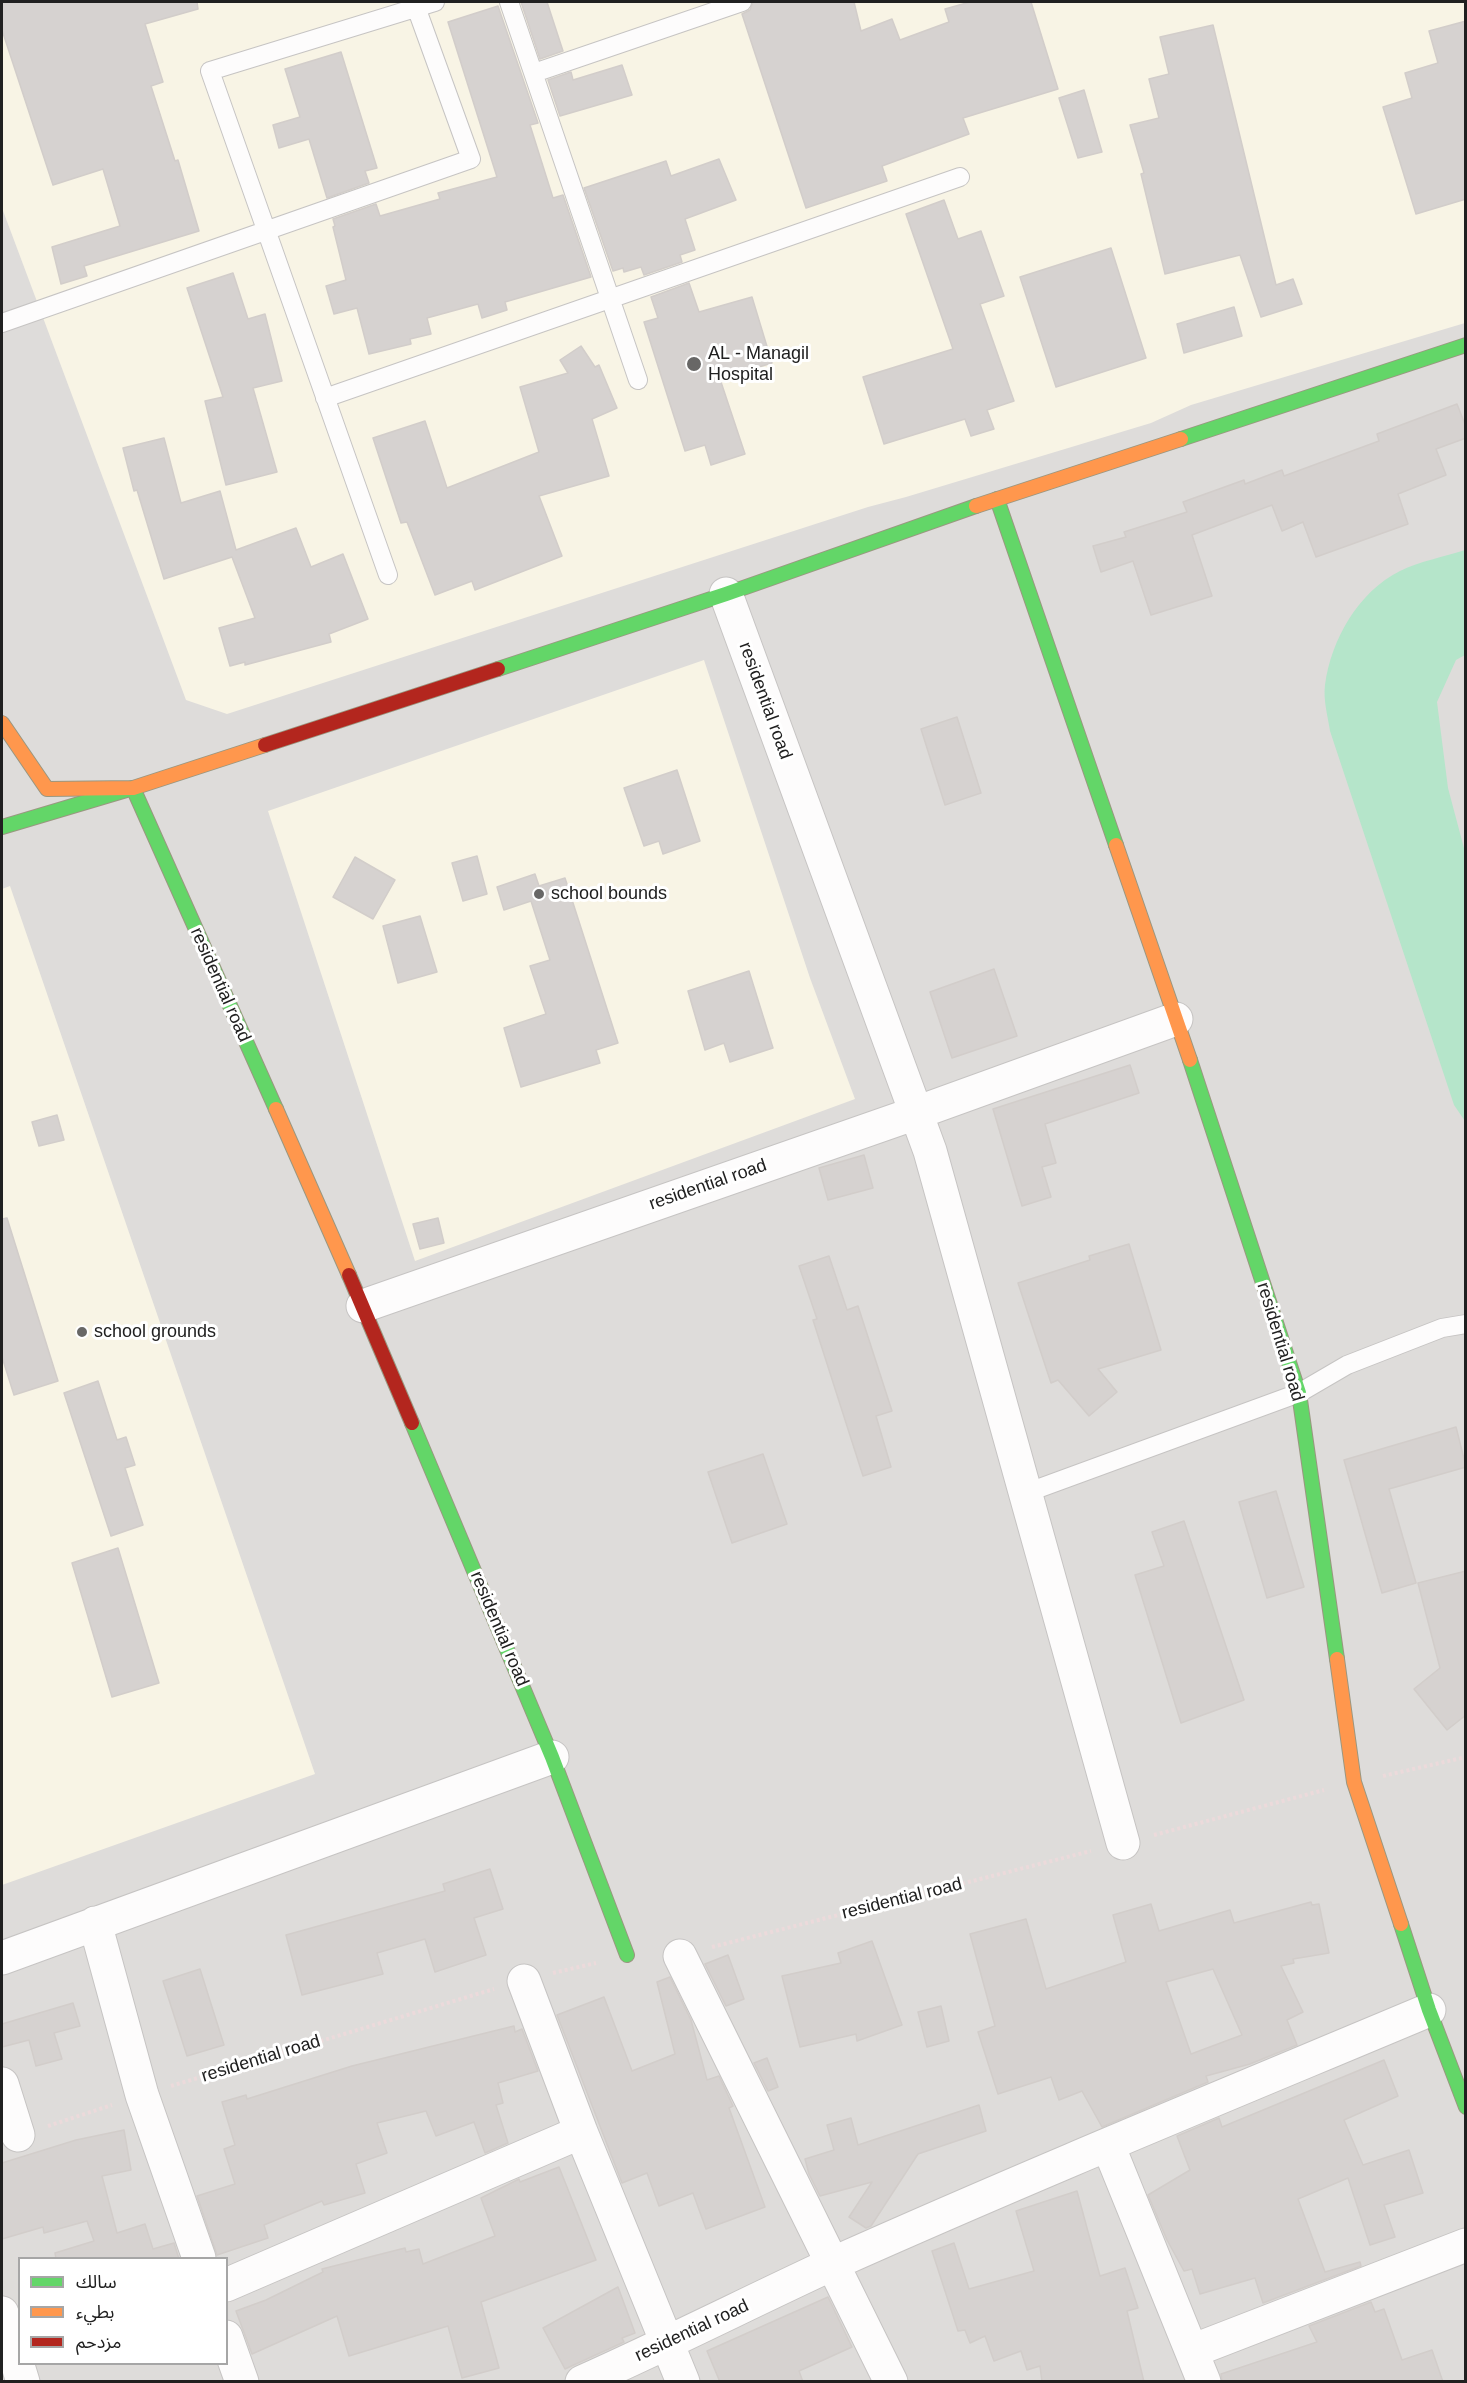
<!DOCTYPE html>
<meta charset="utf-8">
<style>
body{margin:0}
#map{position:relative;width:1467px;height:2383px;overflow:hidden;background:#efece9;font-family:Helvetica,"Noto Sans Arabic",sans-serif}
canvas{display:block}
.frame{position:absolute;inset:0;border:3px solid #202020;pointer-events:none}
.legend{position:absolute;left:18px;top:2257px;width:210px;height:108px;box-sizing:border-box;background:#fff;border:2px solid #a6a6a6;margin:0;padding:8px 10px;list-style:none;font-size:18px;color:#202020}
.legend li{display:flex;align-items:center;gap:12px;height:30px}
.legend b{width:30px;border:2px solid #a6a6a6}
</style>
<div id="map">
<canvas width="1467" height="2383"></canvas>
<div class="frame"></div>
<ul class="legend">
<li><b style="height:8px;background:#63d668"></b>سالك</li>
<li><b style="height:8px;background:#ff974d"></b>بطيء</li>
<li><b style="height:8px;background:#b3261e"></b>مزدحم</li>
</ul>
</div>
<script>
const c = document.querySelector('canvas').getContext('2d');
c.lineJoin = 'round';
function fill(path, color) { c.fillStyle = color; c.fill(path, 'evenodd'); }
function trace(path, color, width, dash) { c.strokeStyle = color; c.lineWidth = width; c.lineCap = dash ? 'butt' : 'round'; c.setLineDash(dash || []); c.stroke(path); }
function write(font, color, halo, rows, align = 'center') {
  c.font = font + ' Helvetica,sans-serif'; c.lineWidth = 6; c.setLineDash([]); c.textBaseline = 'middle'; c.strokeStyle = halo; c.fillStyle = color; for (const [text, x, y, turn = 0] of rows) {
    c.save(); c.translate(x, y); c.rotate((+turn || 0) * Math.PI / 180); c.textAlign = isNaN(turn) ? turn : align; if (halo) c.strokeText(text, 0, 0); c.fillText(text, 0, 0); c.restore();
  }
}
fill(new Path2D(`
 M 2,2 L 1465,2 L 1465,2381 L 2,2382 ZM 20,2258 L 226,2258 L 226,2364 L 20,2364 Z`), '#dedcda');
fill(new Path2D(`
 M 2,2 L 1465,2 L 1465,323 L 1191,405 L 1151,423 L 906,497 L 868,507 L 227,714 L 186,700 L 2,208 Z
 M 704,660 L 810,978 L 855,1099 L 415,1261 L 268,811 Z
 M 10,886 L 315,1774 L 2,1885 L 2,889 Z`), '#f8f4e5');
fill(new Path2D(`
 M 1465,550 L 1465,655 L 1456,660 L 1437,702 L 1448,788 L 1465,852 L 1465,1121 L 1454,1105 L 1330,731 C 1328,717 1323,700 1325,685 C 1331,640 1358,592 1400,571 C 1420,561 1444,557 1465,550 Z`), '#b5e5ca');
const building = new Path2D(`
 M 2,2 L 197,2 L 198,9 L 145,24 L 163,82 L 151,86 L 175,161 L 178,160 L 199,231 L 84,266 L 87,276 L 61,284 L 52,247 L 120,226 L 103,169 L 53,185 L 2,30 Z
 M 521,2 L 547,2 L 563,51 L 540,59 Z
 M 753,2 L 854,2 L 861,31 L 892,19 L 900,40 L 949,22 L 945,9 L 970,2 L 1031,2 L 1058,89 L 963,118 L 969,134 L 882,166 L 887,181 L 806,208 L 742,14 L 750,10 Z
 M 498,6 L 538,123 L 530,125 L 553,198 L 563,195 L 591,277 L 505,302 L 507,310 L 482,318 L 478,304 L 427,318 L 431,334 L 410,339 L 411,344 L 369,354 L 357,308 L 334,314 L 326,286 L 346,280 L 333,227 L 335,226 L 333,219 L 376,204 L 380,216 L 440,199 L 438,193 L 497,177 L 448,22 Z
 M 1466,21 L 1466,199 L 1416,214 L 1383,107 L 1412,98 L 1405,73 L 1438,63 L 1429,31 Z
 M 1213,25 L 1276,285 L 1293,279 L 1302,304 L 1261,317 L 1240,255 L 1165,274 L 1141,174 L 1144,173 L 1130,125 L 1159,118 L 1149,79 L 1169,74 L 1160,37 Z
 M 341,52 L 377,168 L 365,171 L 369,183 L 327,198 L 309,139 L 279,148 L 273,125 L 300,117 L 285,69 Z
 M 622,65 L 632,95 L 560,116 L 548,80 L 571,72 L 573,80 Z
 M 1084,90 L 1102,152 L 1078,158 L 1059,98 Z
 M 719,159 L 736,200 L 685,219 L 695,250 L 680,255 L 682,262 L 644,275 L 641,267 L 624,272 L 623,268 L 613,271 L 584,188 L 666,161 L 671,176 Z
 M 944,200 L 958,239 L 981,231 L 1004,296 L 980,304 L 1014,401 L 987,410 L 994,429 L 971,436 L 965,419 L 884,444 L 863,377 L 953,349 L 906,214 Z
 M 1111,248 L 1146,358 L 1056,387 L 1020,277 Z
 M 233,273 L 248,319 L 265,314 L 282,381 L 253,388 L 277,472 L 226,485 L 205,401 L 223,397 L 187,288 Z
 M 689,283 L 699,312 L 752,297 L 772,363 L 720,379 L 745,454 L 711,465 L 705,445 L 685,451 L 644,322 L 658,318 L 651,297 Z
 M 1234,307 L 1242,336 L 1184,353 L 1177,324 Z
 M 581,346 L 595,367 L 599,365 L 617,408 L 592,419 L 609,476 L 539,496 L 562,556 L 475,590 L 472,581 L 435,595 L 407,522 L 401,523 L 373,438 L 425,421 L 447,488 L 539,452 L 520,387 L 568,373 L 560,360 Z
 M 1457,404 L 1466,427 L 1466,438 L 1436,449 L 1446,475 L 1398,494 L 1408,524 L 1316,557 L 1303,522 L 1282,531 L 1272,505 L 1192,535 L 1212,596 L 1151,615 L 1133,561 L 1101,572 L 1093,546 L 1126,537 L 1124,532 L 1187,512 L 1183,502 L 1244,480 L 1245,484 L 1282,470 L 1284,476 L 1379,441 L 1377,434 Z
 M 164,438 L 181,503 L 220,491 L 236,550 L 296,528 L 311,567 L 343,554 L 368,619 L 329,634 L 331,642 L 245,665 L 245,662 L 230,666 L 219,628 L 255,618 L 232,557 L 164,579 L 137,490 L 134,491 L 123,448 Z
 M 957,717 L 981,793 L 945,805 L 921,729 Z
 M 677,770 L 700,841 L 663,854 L 659,841 L 644,846 L 624,788 Z
 M 477,856 L 487,894 L 463,901 L 452,863 Z
 M 355,857 L 395,880 L 373,919 L 333,897 Z
 M 535,874 L 539,886 L 565,878 L 618,1043 L 596,1050 L 600,1063 L 521,1087 L 504,1028 L 546,1014 L 530,966 L 550,960 L 531,901 L 504,910 L 497,887 Z
 M 420,916 L 437,972 L 398,983 L 383,926 Z
 M 994,969 L 1017,1036 L 952,1058 L 930,992 Z
 M 749,971 L 773,1048 L 730,1062 L 724,1043 L 705,1050 L 688,991 Z
 M 1130,1065 L 1139,1093 L 1045,1124 L 1056,1163 L 1042,1167 L 1051,1197 L 1022,1206 L 993,1109 Z
 M 57,1115 L 64,1140 L 39,1146 L 32,1122 Z
 M 864,1155 L 873,1188 L 828,1200 L 819,1168 Z
 M 7,1218 L 58,1381 L 14,1395 L 2,1357 L 2,1219 Z
 M 438,1218 L 444,1243 L 420,1249 L 413,1224 Z
 M 1129,1244 L 1161,1350 L 1098,1369 L 1117,1392 L 1089,1416 L 1058,1380 L 1051,1383 L 1018,1283 L 1090,1260 L 1089,1256 Z
 M 829,1256 L 847,1310 L 858,1306 L 892,1411 L 876,1416 L 891,1467 L 863,1476 L 813,1320 L 817,1319 L 799,1266 Z
 M 98,1381 L 117,1440 L 126,1437 L 135,1465 L 125,1468 L 143,1525 L 111,1536 L 64,1393 Z
 M 1456,1427 L 1466,1467 L 1389,1489 L 1416,1583 L 1382,1593 L 1344,1460 Z
 M 763,1454 L 787,1524 L 732,1543 L 708,1472 Z
 M 1276,1491 L 1304,1587 L 1267,1598 L 1239,1502 Z
 M 1184,1521 L 1244,1700 L 1181,1723 L 1135,1575 L 1164,1566 L 1152,1532 Z
 M 118,1548 L 159,1683 L 112,1697 L 72,1563 Z
 M 1466,1571 L 1466,1715 L 1447,1730 L 1414,1689 L 1440,1668 L 1418,1583 Z
 M 490,1869 L 503,1909 L 474,1918 L 486,1955 L 435,1972 L 425,1939 L 377,1953 L 383,1974 L 302,1995 L 286,1935 L 445,1891 L 443,1884 Z
 M 1311,1902 L 1312,1905 L 1319,1904 L 1329,1953 L 1293,1959 L 1294,1963 L 1281,1966 L 1303,2012 L 1287,2020 L 1297,2045 L 1250,2064 L 1206,2076 L 1208,2082 L 1102,2127 L 1082,2091 L 1059,2100 L 1051,2077 L 998,2094 L 978,2032 L 995,2026 L 970,1934 L 1026,1919 L 1046,1989 L 1126,1962 L 1113,1915 L 1151,1904 L 1159,1931 L 1230,1910 L 1234,1923 ZM 1213,1969 L 1242,2035 L 1191,2054 L 1166,1982 Z
 M 872,1941 L 902,2025 L 857,2041 L 856,2034 L 800,2047 L 782,1976 L 841,1963 L 838,1953 Z
 M 728,1955 L 744,1999 L 726,2006 L 705,1964 Z
 M 200,1969 L 224,2045 L 187,2056 L 163,1981 Z
 M 670,1977 L 691,2020 L 707,2080 L 719,2076 L 733,2106 L 729,2108 L 765,2207 L 706,2229 L 693,2193 L 659,2206 L 647,2173 L 622,2183 L 557,2015 L 604,1997 L 632,2071 L 675,2054 L 657,1982 Z
 M 73,2003 L 80,2026 L 54,2033 L 62,2059 L 36,2066 L 29,2040 L 2,2047 L 2,2024 Z
 M 941,2006 L 949,2041 L 927,2047 L 918,2012 Z
 M 514,2026 L 515,2032 L 522,2029 L 538,2071 L 498,2083 L 503,2103 L 496,2105 L 508,2143 L 485,2153 L 474,2122 L 436,2136 L 426,2111 L 377,2123 L 387,2153 L 356,2164 L 365,2193 L 324,2205 L 322,2201 L 264,2225 L 268,2238 L 217,2255 L 197,2196 L 235,2184 L 224,2149 L 235,2145 L 222,2102 L 246,2095 L 247,2099 L 352,2066 Z
 M 767,2058 L 778,2087 L 768,2091 L 754,2063 Z
 M 1384,2060 L 1398,2096 L 1344,2120 L 1363,2165 L 1409,2150 L 1423,2193 L 1384,2205 L 1395,2237 L 1370,2245 L 1348,2178 L 1298,2199 L 1325,2272 L 1360,2262 L 1361,2266 L 1263,2303 L 1255,2278 L 1200,2294 L 1192,2269 L 1184,2271 L 1167,2240 L 1148,2195 L 1190,2170 L 1177,2136 L 1219,2118 L 1222,2127 Z
 M 979,2105 L 986,2131 L 918,2154 L 871,2226 L 866,2228 L 849,2217 L 872,2182 L 820,2196 L 809,2174 L 805,2159 L 834,2150 L 827,2125 L 851,2118 L 858,2145 Z
 M 124,2130 L 131,2170 L 102,2176 L 117,2233 L 145,2224 L 153,2249 L 174,2243 L 179,2259 L 56,2259 L 55,2253 L 94,2241 L 87,2221 L 44,2233 L 43,2227 L 2,2239 L 2,2163 L 76,2140 Z
 M 559,2167 L 596,2260 L 481,2302 L 499,2368 L 462,2378 L 448,2326 L 349,2356 L 337,2316 L 252,2354 L 236,2311 L 266,2300 L 323,2272 L 322,2269 L 405,2248 L 406,2252 L 419,2249 L 423,2264 L 495,2236 L 481,2198 L 519,2179 L 520,2182 Z
 M 1077,2191 L 1100,2276 L 1125,2268 L 1138,2308 L 1127,2311 L 1144,2382 L 1042,2382 L 1040,2366 L 1027,2370 L 1021,2351 L 994,2361 L 985,2336 L 970,2343 L 965,2330 L 958,2331 L 932,2251 L 954,2243 L 969,2289 L 1034,2271 L 1016,2211 Z
 M 618,2287 L 635,2333 L 622,2338 L 624,2342 L 565,2369 L 543,2328 Z
 M 828,2297 L 852,2347 L 799,2371 L 803,2382 L 720,2382 L 707,2351 Z
 M 1371,2302 L 1375,2312 L 1384,2309 L 1402,2360 L 1432,2350 L 1443,2382 L 1222,2382 L 1221,2374 L 1317,2342 L 1309,2326 Z`);
fill(building, '#d6d2d0');
trace(building, '#d2cdca', 1.5);
const lane = new Path2D(`
 M 509,2 L 638,380
 M 534,73 L 742,2
 M 2,323 L 471,159 L 416,7
 M 325,398 L 960,177
 M 388,575 L 210,71 L 435,2
 M 1026,1493 L 1299,1393 L 1347,1365 L 1442,1328 L 1466,1324`);
const street = new Path2D(`
 M 726,594 L 930,1151 L 1123,1843
 M 363,1306 L 916,1113 L 1176,1019
 M 95,1923 L 142,2095 L 199,2258
 M 680,1956 L 891,2382
 M 2,1958 L 552,1757
 M 524,1981 L 581,2132 L 683,2382
 M 2,2084 L 18,2135
 M 1108,2145 L 1204,2382
 M 226,2285 L 581,2132
 M 2,2313 L 23,2382
 M 226,2337 L 242,2382
 M 1192,2351 L 1466,2245
 M 582,2382 C 667,2344 750,2302 834,2263 C 1031,2175 1231,2093 1429,2010`);
const fast = new Path2D(`
 M 1181,439 L 1466,345
 M 997,499 L 1116,845
 M 498,669 L 726,594 L 976,506
 M 2,827 L 133,788 L 276,1109
 M 1190,1060 L 1299,1393 L 1337,1659
 M 412,1423 L 552,1757 L 627,1955
 M 1401,1924 L 1429,2010 L 1466,2107`);
const slow = new Path2D(`
 M 976,506 L 1181,439
 M 2,723 L 47,789 L 133,788 L 265,745
 M 1116,845 L 1190,1060
 M 276,1109 L 349,1275
 M 1337,1659 L 1354,1782 L 1401,1924`);
const jam = new Path2D(`
 M 265,745 L 498,669
 M 349,1275 L 412,1423`);
trace(lane, '#c6c4c3', 20);
trace(street, '#c6c4c3', 35);
trace(fast, '#9a9780', 16);
trace(slow, '#9a9780', 16);
trace(jam, '#9a9780', 16);
trace(new Path2D(`
 M 1383,1776 L 1466,1757
 M 1154,1835 L 1324,1790
 M 712,1947 L 1091,1851
 M 553,1973 L 596,1963
 M 171,2086 L 494,1989
 M 48,2126 L 112,2105`), '#ecdadb', 4, [3, 3]);
trace(lane, '#fdfcfc', 18);
trace(street, '#fdfcfc', 33);
trace(fast, '#63d668', 14);
trace(slow, '#ff974d', 14);
trace(jam, '#b3261e', 14);
for (const [x, y, r, color] of [
 [694,364,8,"#686766"],
 [539,894,6,"#686766"],
 [82,1332,6,"#686766"]
]) { const dot = new Path2D(); dot.arc(x, y, r, 0, 2 * Math.PI); c.fillStyle = color; c.fill(dot); trace(dot, '#fff', 2); }
write('18px', '#202020', '#fff', [
 ["AL - Managil",708,354],
 ["Hospital",708,375],
 ["school bounds",551,894],
 ["school grounds",94,1332]
], 'left');
write('18px', '#202020', '#fff', [
 ["residential road",765,701,70],
 ["residential road",220,985,66],
 ["residential road",708,1185,-19],
 ["residential road",1280,1342,73],
 ["residential road",499,1629,67],
 ["residential road",902,1899,-14],
 ["residential road",261,2059,-17],
 ["residential road",692,2331,-25]
]);
</script>
